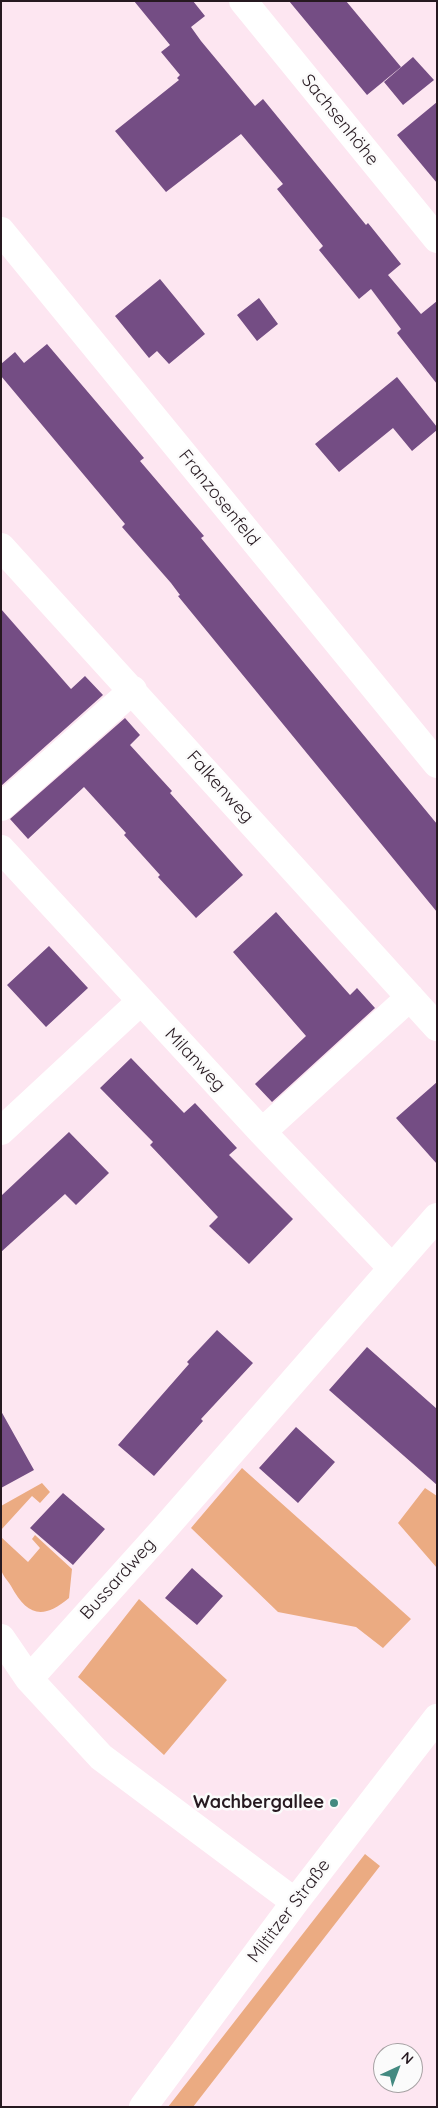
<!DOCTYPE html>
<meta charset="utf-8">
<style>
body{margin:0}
#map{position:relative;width:438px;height:2108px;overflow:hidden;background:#fde6f1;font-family:Quicksand,sans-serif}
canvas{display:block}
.frame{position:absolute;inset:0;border:2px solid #261920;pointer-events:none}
.north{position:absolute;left:373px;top:2043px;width:50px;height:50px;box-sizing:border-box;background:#fbfbfb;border:1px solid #a6a1a3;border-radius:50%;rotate:43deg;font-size:14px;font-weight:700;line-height:20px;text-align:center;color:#261920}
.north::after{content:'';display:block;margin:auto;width:18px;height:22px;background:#448a81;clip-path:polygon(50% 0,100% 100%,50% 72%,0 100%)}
</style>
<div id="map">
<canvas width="438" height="2108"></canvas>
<div class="frame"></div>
<div class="north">N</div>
</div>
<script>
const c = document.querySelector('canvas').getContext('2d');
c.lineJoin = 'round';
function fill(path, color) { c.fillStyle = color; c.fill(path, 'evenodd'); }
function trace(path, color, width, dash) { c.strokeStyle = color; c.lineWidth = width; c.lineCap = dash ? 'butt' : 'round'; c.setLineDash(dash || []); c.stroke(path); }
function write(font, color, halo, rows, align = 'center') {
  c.font = font + ' Quicksand,sans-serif'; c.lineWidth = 5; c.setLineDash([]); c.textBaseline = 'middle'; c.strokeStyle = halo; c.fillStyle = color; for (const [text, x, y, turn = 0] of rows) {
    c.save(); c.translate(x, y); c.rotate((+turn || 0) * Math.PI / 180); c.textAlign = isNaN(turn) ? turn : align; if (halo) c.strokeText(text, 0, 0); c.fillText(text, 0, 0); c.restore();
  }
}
fill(new Path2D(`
 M 242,1468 L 411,1619 L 383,1648 L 356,1627 L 278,1612 L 191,1528 Z
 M 42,1483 L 50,1492 L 40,1503 L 32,1496 L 1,1530 L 1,1506 Z
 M 425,1488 L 437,1496 L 437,1568 L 398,1523 Z
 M 35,1535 L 72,1569 L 69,1598 C 43,1620 27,1616 11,1586 C 8,1581 2,1575 1,1569 C 0,1560 1,1547 1,1537 L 28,1562 L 40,1548 L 32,1539 Z
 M 139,1599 L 227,1680 L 164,1755 L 78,1677 Z
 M 365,1854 L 380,1866 L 193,2107 L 168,2107 Z`), '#ebab82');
fill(new Path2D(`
 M 134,1 L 193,1 L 205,16 L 191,27 L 201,41 L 255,106 L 263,99 L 366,225 L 368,223 L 401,264 L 388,275 L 421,314 L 437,301 L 437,384 L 397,333 L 401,329 L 371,289 L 359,299 L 319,250 L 323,246 L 277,189 L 283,184 L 241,134 L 166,192 L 115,131 L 179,80 L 177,78 L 180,75 L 161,52 L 170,45 Z
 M 289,1 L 346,1 L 401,67 L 367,95 Z
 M 413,57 L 434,80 L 403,105 L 384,82 Z
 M 437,102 L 437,183 L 397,135 Z
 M 160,279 L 205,334 L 169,364 L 157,351 L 149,358 L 115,316 Z
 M 259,298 L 278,324 L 257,341 L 237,315 Z
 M 47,344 L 144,458 L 140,461 L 204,536 L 201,538 L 437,824 L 437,912 L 178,596 L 180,595 L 171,583 L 122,527 L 125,524 L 1,376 L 1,364 L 15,352 L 24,363 Z
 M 397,377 L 437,427 L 437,430 L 412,451 L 393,428 L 339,472 L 315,444 Z
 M 1,609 L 71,689 L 85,676 L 103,695 L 1,786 Z
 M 125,718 L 140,735 L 130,745 L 172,791 L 170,793 L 243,875 L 196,918 L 158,877 L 160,875 L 124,835 L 126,833 L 84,787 L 28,839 L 10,819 Z
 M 276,912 L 350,995 L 357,988 L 375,1008 L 272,1102 L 255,1084 L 306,1036 L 233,952 Z
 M 49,946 L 88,988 L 46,1027 L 7,985 Z
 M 131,1058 L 184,1113 L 195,1103 L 237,1148 L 229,1155 L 293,1219 L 249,1264 L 209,1226 L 218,1217 L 150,1145 L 153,1142 L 100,1088 Z
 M 437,1082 L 437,1164 L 396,1118 Z
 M 69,1132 L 109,1173 L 76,1205 L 65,1194 L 1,1252 L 1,1196 Z
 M 217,1330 L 253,1363 L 201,1419 L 203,1421 L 154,1476 L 118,1445 L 189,1364 L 187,1362 Z
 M 367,1347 L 437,1409 L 437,1485 L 329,1390 Z
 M 1,1411 L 34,1470 L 1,1488 Z
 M 296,1427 L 335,1462 L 298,1503 L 259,1468 Z
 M 63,1493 L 105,1529 L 73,1565 L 30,1528 Z
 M 192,1568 L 223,1596 L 197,1625 L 165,1598 Z`), '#744d84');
trace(new Path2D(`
 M 243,1 L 437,239
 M 1,231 L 437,764
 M 1,547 L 437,1027
 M 1,807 L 133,690
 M 1,849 L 262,1132 L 392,1268
 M 1,1131 L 141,1001
 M 262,1132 L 410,997
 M 1,1638 L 29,1679
 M 295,1902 L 101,1757 L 29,1679 L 165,1528 L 437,1217
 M 143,2107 L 295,1902 L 437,1718`), '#fff', 28);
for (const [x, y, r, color] of [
 [334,1803,5,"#448a81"]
]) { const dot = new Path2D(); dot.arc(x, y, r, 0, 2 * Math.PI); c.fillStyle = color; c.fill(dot); trace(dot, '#fbfbfb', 2); }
write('18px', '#261920', '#fbfbfb', [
 ["Sachsenhöhe",340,120,51],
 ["Franzosenfeld",219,498,51],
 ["Falkenweg",220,787,48],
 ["Milanweg",195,1060,47],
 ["Bussardweg",118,1579,-48],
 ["Miltitzer Straße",289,1911,-53]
]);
write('bold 18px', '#261920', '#fbfbfb', [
 ["Wachbergallee",324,1803]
], 'right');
</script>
